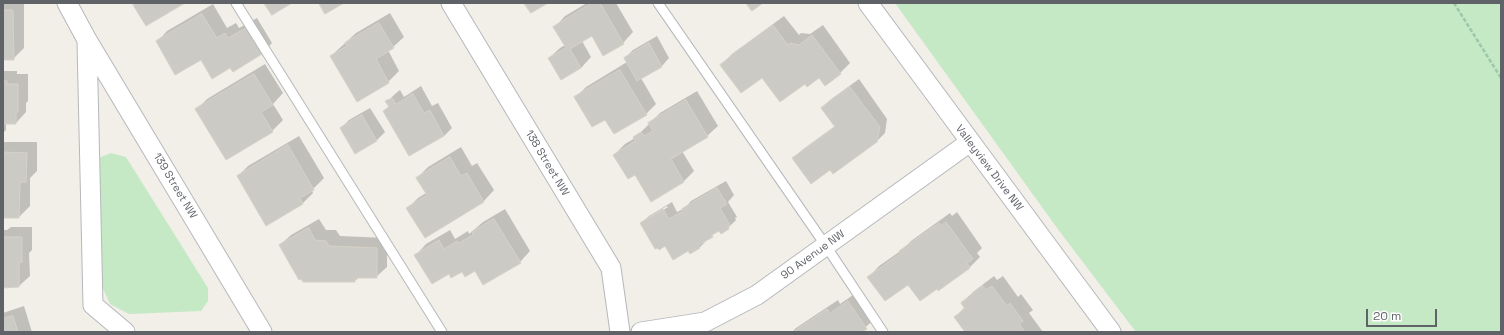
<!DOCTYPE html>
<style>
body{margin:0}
#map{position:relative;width:1504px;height:335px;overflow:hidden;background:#f1efe8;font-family:"Space Grotesk",sans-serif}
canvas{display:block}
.frame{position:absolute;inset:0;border:4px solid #5f6368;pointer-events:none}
.scale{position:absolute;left:1366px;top:309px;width:71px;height:18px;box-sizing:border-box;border:2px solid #5f6368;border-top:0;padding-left:5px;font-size:12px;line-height:14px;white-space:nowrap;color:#5f6368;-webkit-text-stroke:3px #fff;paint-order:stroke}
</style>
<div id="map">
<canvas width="1504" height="335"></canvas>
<div class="frame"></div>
<div class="scale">20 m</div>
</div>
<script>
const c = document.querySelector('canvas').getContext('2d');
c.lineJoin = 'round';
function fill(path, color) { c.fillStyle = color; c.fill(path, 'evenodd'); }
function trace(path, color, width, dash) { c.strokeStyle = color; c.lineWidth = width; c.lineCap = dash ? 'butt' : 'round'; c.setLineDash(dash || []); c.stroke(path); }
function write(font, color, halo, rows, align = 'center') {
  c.font = font + ' "Space Grotesk",sans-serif'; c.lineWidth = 3; c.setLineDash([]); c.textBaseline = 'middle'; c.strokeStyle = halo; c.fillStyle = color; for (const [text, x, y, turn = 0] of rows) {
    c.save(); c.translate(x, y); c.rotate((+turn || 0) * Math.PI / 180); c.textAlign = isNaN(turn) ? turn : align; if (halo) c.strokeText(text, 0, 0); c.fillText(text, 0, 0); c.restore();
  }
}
fill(new Path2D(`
 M 895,3 L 1501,3 L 1501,332 L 1136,332 L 1060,232 Z
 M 111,153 L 126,157 L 208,288 L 208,301 L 201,311 L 129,314 L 110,304 L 101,284 L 99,158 Z`), '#c5e8c5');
fill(new Path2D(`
 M 3,3 L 24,3 L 24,48 L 13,59 L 3,59 Z
 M 587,3 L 616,3 L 633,32 L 623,43 L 592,35 L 582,41 L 591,57 L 581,68 L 549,58 L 560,48 L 565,45 L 555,27 L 565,16 Z
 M 213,4 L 227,28 L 236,23 L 239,28 L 257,18 L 272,43 L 261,54 L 231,66 L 201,58 L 157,42 L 167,31 Z
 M 390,13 L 404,37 L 393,47 L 388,50 L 399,71 L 388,82 L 331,56 L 356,33 Z
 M 784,16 L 799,35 L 801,33 L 810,34 L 823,25 L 850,63 L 840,73 L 819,77 L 805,82 L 762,77 L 721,65 L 732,54 Z
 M 657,36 L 669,58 L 662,66 L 641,78 L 656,104 L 646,114 L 606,118 L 576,97 L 586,87 L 627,62 L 625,58 L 633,50 Z
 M 265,64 L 283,93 L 273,104 L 283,120 L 272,131 L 197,109 L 207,99 Z
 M 3,71 L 17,71 L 17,74 L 28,74 L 28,101 L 26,103 L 26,112 L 16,123 L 6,123 L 6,130 L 3,133 Z
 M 859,79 L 887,119 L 885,133 L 876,142 L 830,168 L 794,158 L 802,150 L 835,126 L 822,108 L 830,100 Z
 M 421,86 L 432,106 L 438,103 L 452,128 L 444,136 L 409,155 L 385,111 L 389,106 L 387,102 L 395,94 L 400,90 L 404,97 Z
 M 697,91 L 718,126 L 707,136 L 682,151 L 694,171 L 684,181 L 651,201 L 635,174 L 614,155 L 625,144 L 635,138 L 660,113 Z
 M 370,108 L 385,132 L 377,140 L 341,128 L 349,120 Z
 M 299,136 L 324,178 L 312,190 L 313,193 L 303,203 L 267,225 L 238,176 L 248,166 Z
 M 3,142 L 37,142 L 37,171 L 30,178 L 30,206 L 19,217 L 3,217 Z
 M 461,147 L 472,166 L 477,163 L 494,190 L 484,201 L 425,237 L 408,208 L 418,198 L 426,193 L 417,178 L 428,167 Z
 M 726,181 L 734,195 L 728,202 L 737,217 L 735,218 L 736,220 L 728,228 L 720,230 L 707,238 L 708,239 L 700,247 L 690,253 L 689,250 L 665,245 L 641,223 L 649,216 L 672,202 L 677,212 L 685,208 L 691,201 ZM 667,206 L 668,207 L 649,219 L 649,217 Z
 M 505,209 L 530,251 L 520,262 L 475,270 L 449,272 L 416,255 L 426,244 L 450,230 L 455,239 L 468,231 L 469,234 L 483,222 Z
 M 957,212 L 982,248 L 977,253 L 980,257 L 970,267 L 938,290 L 937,288 L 869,277 L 879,266 L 902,250 L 911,241 L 950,213 L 952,216 Z
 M 319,219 L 326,230 L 336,230 L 340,236 L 387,238 L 387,267 L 376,277 L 359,277 L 355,281 L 280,245 L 291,235 Z
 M 11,227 L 32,227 L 32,250 L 29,253 L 30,276 L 19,286 L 3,287 L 3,230 L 7,230 Z
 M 994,276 L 997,280 L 1003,276 L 1018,297 L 1021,294 L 1033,310 L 1029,313 L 1043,332 L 966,332 L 955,317 L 965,307 L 962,303 L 973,292 Z
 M 859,291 L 877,317 L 860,332 L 792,332 L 796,328 L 838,300 L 840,304 Z
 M 24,306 L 32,332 L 3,332 L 3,313 Z`), '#0003');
const building = new Path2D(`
 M 136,3 L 185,3 L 146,26 L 133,5 Z
 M 264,3 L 292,3 L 272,15 Z
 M 319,3 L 344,3 L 325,14 Z
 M 524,3 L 548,3 L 531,13 Z
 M 592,3 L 600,3 L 624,44 L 603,56 L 592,36 L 570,49 L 581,68 L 561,80 L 548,58 L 566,48 L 553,27 Z
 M 746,3 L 763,3 L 752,11 Z
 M 3,10 L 13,10 L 14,60 L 3,60 Z
 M 202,14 L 217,38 L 225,33 L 228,38 L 246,28 L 262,54 L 233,72 L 230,68 L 212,79 L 201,60 L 175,75 L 156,41 Z
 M 379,23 L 394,48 L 376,59 L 389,83 L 357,102 L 330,56 L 347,46 L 345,43 Z
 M 773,25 L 788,45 L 790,43 L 799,45 L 812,35 L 841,74 L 825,86 L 819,78 L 807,87 L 805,84 L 780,102 L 762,78 L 741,93 L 720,65 Z
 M 649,43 L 662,67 L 637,81 L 624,58 Z
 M 620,70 L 647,115 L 614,134 L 605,120 L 592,127 L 574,97 Z
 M 254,74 L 273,105 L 261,112 L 273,132 L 226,160 L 195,109 Z
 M 3,81 L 7,81 L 7,84 L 18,84 L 18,112 L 16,112 L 16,124 L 3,124 Z
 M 850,87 L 880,127 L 877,142 L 833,174 L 830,170 L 811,184 L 792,158 L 835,127 L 821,108 Z
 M 413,94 L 424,113 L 430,110 L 444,136 L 409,156 L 383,111 L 389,107 L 385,101 L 392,98 L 396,104 Z
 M 686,100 L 708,137 L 671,159 L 684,182 L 651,202 L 635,175 L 628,179 L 613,155 L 635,141 L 633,137 L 641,132 L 644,136 L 653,131 L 648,123 Z
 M 362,115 L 377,141 L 355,154 L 340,128 Z
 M 288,145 L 314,190 L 300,198 L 303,204 L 266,226 L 237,176 Z
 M 3,152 L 27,153 L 26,182 L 20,182 L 19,218 L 3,218 Z
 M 450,157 L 461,176 L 467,173 L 484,202 L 425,238 L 406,208 L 427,195 L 416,178 Z
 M 717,188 L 727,204 L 720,208 L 730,225 L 728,226 L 729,229 L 721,234 L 719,231 L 712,235 L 713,237 L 698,245 L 700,248 L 690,254 L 688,251 L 673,260 L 665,246 L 659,250 L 658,248 L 655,249 L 640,223 L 663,209 L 669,219 L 683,211 L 682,209 Z
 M 494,219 L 521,263 L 483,285 L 475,271 L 465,277 L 462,272 L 451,278 L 449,274 L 432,284 L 414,255 L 439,240 L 444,249 L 457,241 L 459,243 L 473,235 L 472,232 Z
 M 946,222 L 973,259 L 967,263 L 970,268 L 938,291 L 937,289 L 920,301 L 908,285 L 885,301 L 867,277 L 901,253 L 899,251 L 939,223 L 941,226 Z
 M 309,228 L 315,240 L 326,241 L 329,246 L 377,248 L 377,278 L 355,278 L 355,282 L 303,282 L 301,279 L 299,280 L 279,245 Z
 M 3,237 L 22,237 L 22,262 L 19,262 L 19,287 L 3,288 Z
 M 983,286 L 986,290 L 992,286 L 1007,306 L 1010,303 L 1023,321 L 1019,324 L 1025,332 L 965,332 L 954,317 L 965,309 L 961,303 Z
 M 848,301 L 867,329 L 862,332 L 793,332 L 827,309 L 830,313 Z
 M 13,316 L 18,332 L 3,332 L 3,319 Z`);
fill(building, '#cccac5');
trace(building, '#d6d1c6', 1);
const service = new Path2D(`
 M 236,3 L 442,332
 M 658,3 L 826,246 L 883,332`);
const minor = new Path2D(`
 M 67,3 L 87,40 L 262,332
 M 451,3 L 611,268 L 620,332
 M 868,3 L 1111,332
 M 87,42 L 93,305 L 125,332
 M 641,332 L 705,322 L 757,295 L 970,142`);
trace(service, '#b5b8bc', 11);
trace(minor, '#b5b8bc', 21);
trace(new Path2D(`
 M 1454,3 L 1501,78`), '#9cc7a9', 2.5, [4, 2]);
trace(service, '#fff', 9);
trace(minor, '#fff', 19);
write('11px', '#5f6368', '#fff', [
 ["138 Street NW",547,163,59],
 ["Valleyview Drive NW",989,168,53],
 ["139 Street NW",175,186,59],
 ["90 Avenue NW",813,255,-36]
]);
</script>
